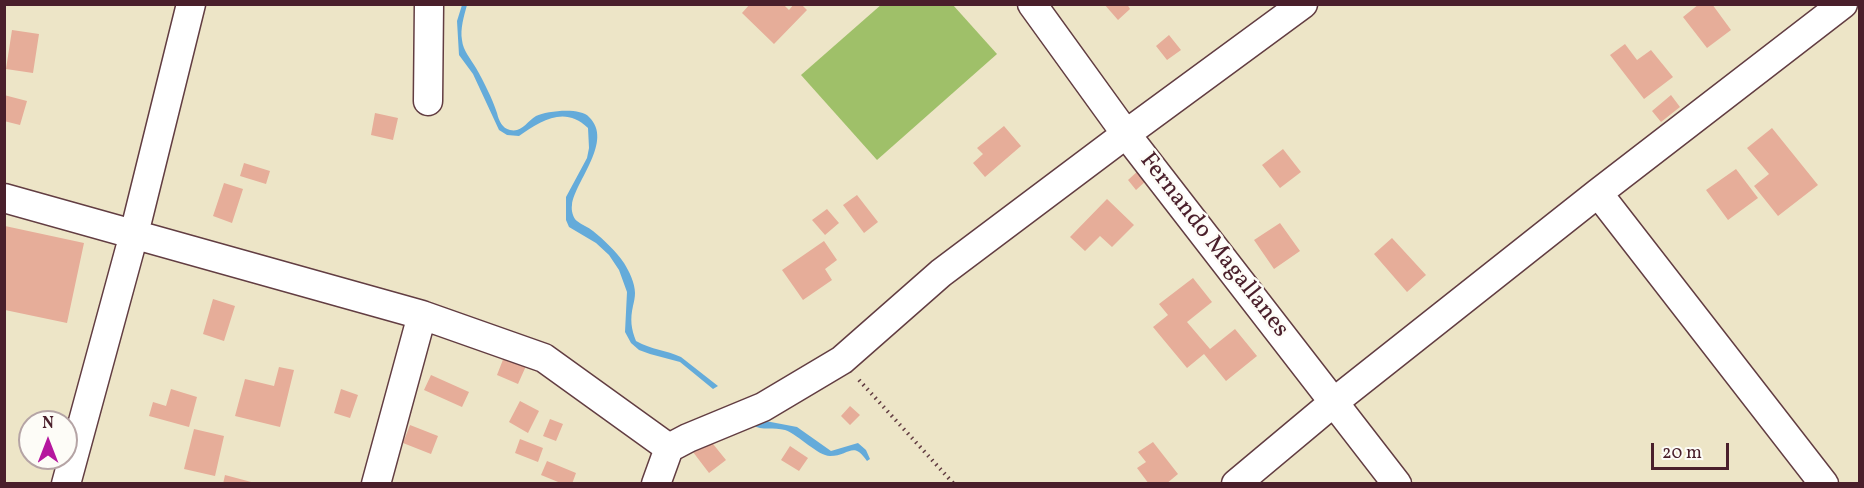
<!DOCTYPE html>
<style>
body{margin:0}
#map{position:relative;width:1864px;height:488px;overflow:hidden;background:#ede5c7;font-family:Vollkorn,serif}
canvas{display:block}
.frame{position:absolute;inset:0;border:6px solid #4a1f2b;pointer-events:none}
.north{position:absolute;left:18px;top:410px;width:60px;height:60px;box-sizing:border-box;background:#fdfcf7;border:2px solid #b5a4a5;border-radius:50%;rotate:0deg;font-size:16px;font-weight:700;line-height:24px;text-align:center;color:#4a1f2b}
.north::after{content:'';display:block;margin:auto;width:21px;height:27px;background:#b5179e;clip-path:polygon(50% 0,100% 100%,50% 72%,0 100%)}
.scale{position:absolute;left:1651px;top:443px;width:78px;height:27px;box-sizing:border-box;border:3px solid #4a1f2b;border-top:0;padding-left:8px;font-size:18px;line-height:21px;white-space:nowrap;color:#4a1f2b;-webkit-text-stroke:4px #fdfcf7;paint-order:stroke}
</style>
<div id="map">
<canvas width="1864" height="488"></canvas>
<div class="frame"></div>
<div class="north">N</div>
<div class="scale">20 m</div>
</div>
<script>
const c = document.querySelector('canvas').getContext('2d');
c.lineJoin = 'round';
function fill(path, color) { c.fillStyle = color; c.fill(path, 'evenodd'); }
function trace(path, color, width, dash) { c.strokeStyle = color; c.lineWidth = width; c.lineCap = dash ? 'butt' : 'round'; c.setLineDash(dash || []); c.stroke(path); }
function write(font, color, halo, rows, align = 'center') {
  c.font = font + ' Vollkorn,serif'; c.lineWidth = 5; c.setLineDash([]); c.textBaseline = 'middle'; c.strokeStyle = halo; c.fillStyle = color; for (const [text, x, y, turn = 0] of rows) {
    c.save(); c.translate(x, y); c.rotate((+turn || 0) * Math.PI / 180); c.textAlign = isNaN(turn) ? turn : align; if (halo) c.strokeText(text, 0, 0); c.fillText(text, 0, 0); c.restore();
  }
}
fill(new Path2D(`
 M 882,4 L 953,5 L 997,54 L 877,160 L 801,75 Z`), '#9fc069');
fill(new Path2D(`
 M 462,5 L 467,5 C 464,16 460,29 462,40 C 463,51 471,59 476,68 C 484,82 492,98 497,113 C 499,121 502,128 510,130 C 522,133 527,121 536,116 C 547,111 580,107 589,117 C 614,141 575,181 572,205 C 571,210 573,218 577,221 C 582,225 588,227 593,231 C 604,240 616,251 624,263 C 629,271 635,283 635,293 C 635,297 634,302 633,306 C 630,319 631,329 636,341 C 652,350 666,350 681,357 L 718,386 L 713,389 L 680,362 L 650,354 L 639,350 L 631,343 L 625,332 L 627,292 L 619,270 L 609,255 L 596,243 L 569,227 L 566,220 L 566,197 L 587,158 L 589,148 L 588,128 C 565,105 540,121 519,136 L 507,135 L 499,130 L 473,74 L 459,55 L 457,21 Z
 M 755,419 L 797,427 L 831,451 L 858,443 L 866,450 L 870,459 L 867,461 C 853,440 849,456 830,456 C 818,456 799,435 785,430 C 774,427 762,431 752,425 Z`), '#64abda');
fill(new Path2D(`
 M 750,4 L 783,4 L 789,10 L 794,4 L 801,4 L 807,10 L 774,44 L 742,13 Z
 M 1104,4 L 1127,4 L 1130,9 L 1118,20 Z
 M 1699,4 L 1712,4 L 1731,30 L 1707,48 L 1683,17 Z
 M 12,30 L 39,34 L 33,73 L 6,69 Z
 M 1169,35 L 1181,50 L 1167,60 L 1156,46 Z
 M 1625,44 L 1637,60 L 1651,50 L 1673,77 L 1644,99 L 1610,55 Z
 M 4,95 L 27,101 L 20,125 L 4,121 Z
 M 1671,95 L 1680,107 L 1661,122 L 1652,111 Z
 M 375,113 L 398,118 L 393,140 L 371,135 Z
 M 1004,126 L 1021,146 L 985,177 L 973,163 L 983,154 L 977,148 Z
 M 1772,128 L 1818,185 L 1778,216 L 1754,186 L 1769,174 L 1747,148 Z
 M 1283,149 L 1301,172 L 1280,188 L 1262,165 Z
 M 244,163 L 270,171 L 266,184 L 240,176 Z
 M 1736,169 L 1758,198 L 1728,220 L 1706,190 Z
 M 1139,170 L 1147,180 L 1136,190 L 1128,180 Z
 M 224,183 L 243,189 L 232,223 L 213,216 Z
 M 857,195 L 878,222 L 864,233 L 843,205 Z
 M 1107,199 L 1134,225 L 1112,247 L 1100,236 L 1085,251 L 1070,237 Z
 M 827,209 L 839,223 L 825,235 L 812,220 Z
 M 1280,223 L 1300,251 L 1274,269 L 1254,240 Z
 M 5,226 L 84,243 L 67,323 L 5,310 Z
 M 1392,238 L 1426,275 L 1407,292 L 1374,254 Z
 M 824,241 L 837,260 L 825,269 L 832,280 L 803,300 L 782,270 Z
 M 1193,278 L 1212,302 L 1187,322 L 1210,349 L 1235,329 L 1257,356 L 1226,381 L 1204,354 L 1187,368 L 1153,327 L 1168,315 L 1159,304 Z
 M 213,299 L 235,306 L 224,341 L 203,334 Z
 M 504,357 L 526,366 L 518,384 L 497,375 Z
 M 279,367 L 294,370 L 280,427 L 235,416 L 245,379 L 274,386 Z
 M 431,375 L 469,392 L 462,407 L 424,390 Z
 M 171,389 L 197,397 L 189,427 L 149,416 L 153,402 L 166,406 Z
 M 341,389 L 358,395 L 350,418 L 334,413 Z
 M 520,401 L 539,411 L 528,433 L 509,422 Z
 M 850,406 L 860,415 L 850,425 L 841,416 Z
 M 550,419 L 563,424 L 556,441 L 543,436 Z
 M 410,425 L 438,436 L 431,454 L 403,443 Z
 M 194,429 L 224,436 L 215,476 L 184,469 Z
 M 520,439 L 543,448 L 538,462 L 515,453 Z
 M 709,439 L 726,460 L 709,473 L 693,452 Z
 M 1153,442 L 1178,474 L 1166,484 L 1149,484 L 1137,468 L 1146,462 L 1138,452 Z
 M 790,446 L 808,458 L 799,471 L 781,460 Z
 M 547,461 L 576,473 L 572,484 L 563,484 L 541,475 Z
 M 225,475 L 255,483 L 255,484 L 223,484 Z`), '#e6ad99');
const minor = new Path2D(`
 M 1032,4 L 1126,134 L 1397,484
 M 428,101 L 429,4
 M 1598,193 L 1824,484
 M 4,198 L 422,315 L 544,358 L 669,448
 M 66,484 L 134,234 L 191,4
 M 376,484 L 422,315
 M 656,484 L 669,448 L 688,438 L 763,407 L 842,360 L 941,273 L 1126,134 L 1303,4
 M 1236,484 L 1334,402 L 1598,193 L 1843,4`);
trace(minor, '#623d42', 31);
trace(new Path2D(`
 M 859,380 L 954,484`), '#623d42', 4, [1.5, 4.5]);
trace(minor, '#fff', 28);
write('24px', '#4a1f2b', '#fdfcf7', [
 ["Fernando Magallanes",1213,246,52]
]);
</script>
